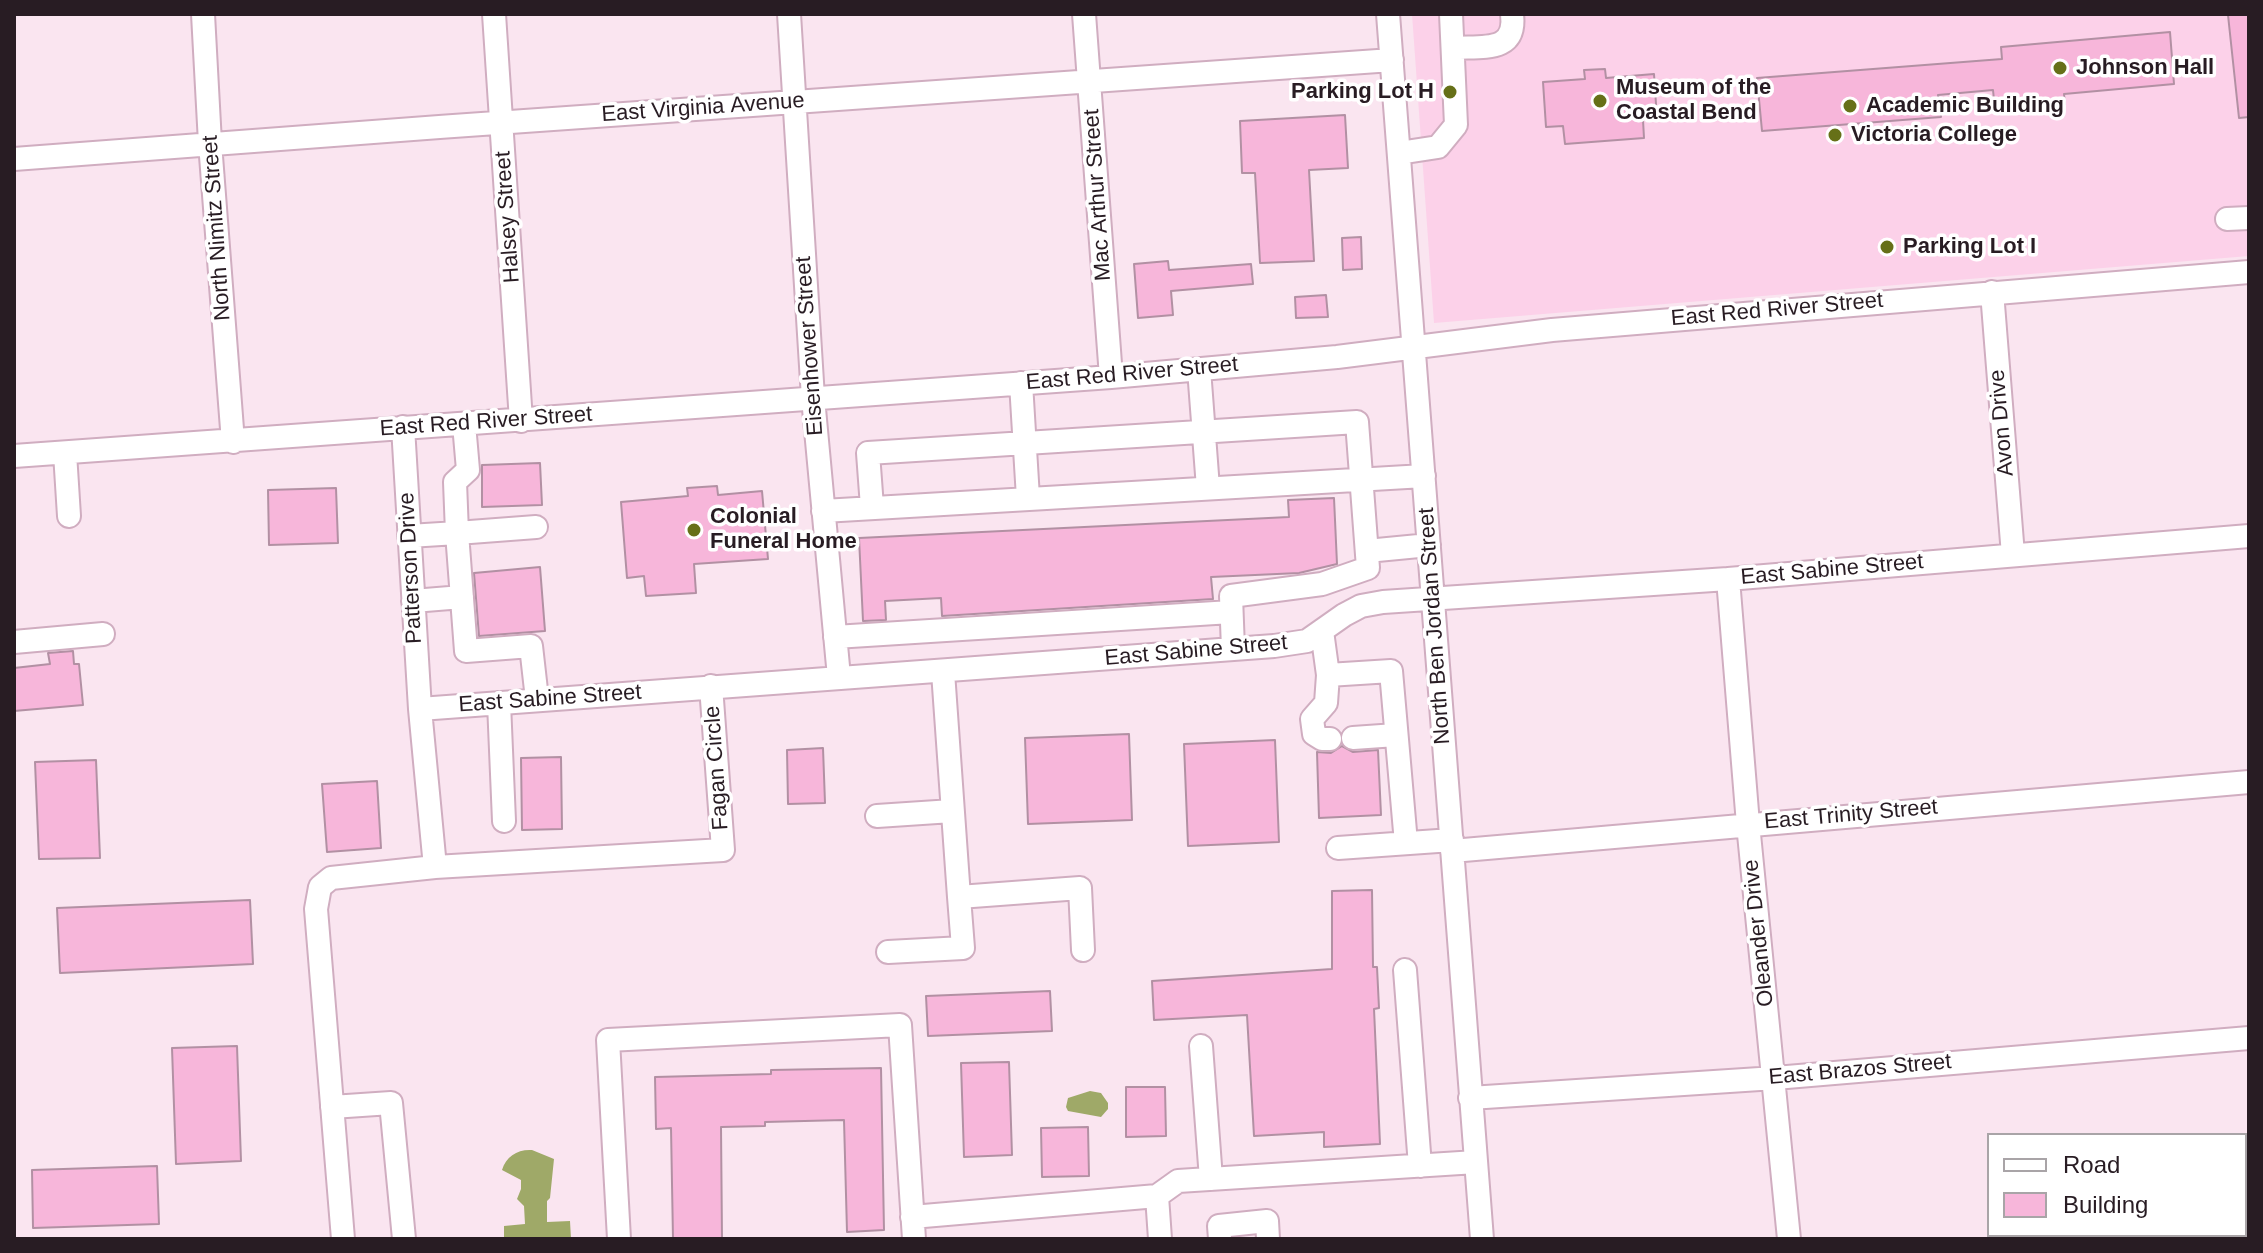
<!DOCTYPE html>
<style>
body{margin:0}
#map{position:relative;width:2263px;height:1253px;overflow:hidden;background:#fae5f0;font-family:Helvetica,sans-serif}
canvas{display:block}
.frame{position:absolute;inset:0;border:16px solid #281c23;pointer-events:none}
.legend{position:absolute;left:1987px;top:1133px;width:260px;height:104px;box-sizing:border-box;background:#fff;border:2px solid #a9a4a7;margin:0;padding:10px 14px;list-style:none;font-size:24px;color:#281c23}
.legend li{display:flex;align-items:center;gap:16px;height:40px}
.legend b{width:40px;border:2px solid #a9a4a7}
</style>
<div id="map">
<canvas width="2263" height="1253"></canvas>
<div class="frame"></div>
<ul class="legend">
<li><b style="height:10px;background:#fff"></b>Road</li>
<li><b style="height:22px;background:#f7b6da"></b>Building</li>
</ul>
</div>
<script>
const c = document.querySelector('canvas').getContext('2d');
c.lineJoin = 'round';
function fill(path, color) { c.fillStyle = color; c.fill(path, 'evenodd'); }
function trace(path, color, width, dash) { c.strokeStyle = color; c.lineWidth = width; c.lineCap = dash ? 'butt' : 'round'; c.setLineDash(dash || []); c.stroke(path); }
function write(font, color, halo, rows, align = 'center') {
  c.font = font + ' Helvetica,sans-serif'; c.lineWidth = 7; c.setLineDash([]); c.textBaseline = 'middle'; c.strokeStyle = halo; c.fillStyle = color; for (const [text, x, y, turn = 0] of rows) {
    c.save(); c.translate(x, y); c.rotate((+turn || 0) * Math.PI / 180); c.textAlign = isNaN(turn) ? turn : align; if (halo) c.strokeText(text, 0, 0); c.fillText(text, 0, 0); c.restore();
  }
}
fill(new Path2D(`
 M 1412,14 L 2249,14 L 2249,256 L 1434,323 Z`), '#fcd1e9');
fill(new Path2D(`
 M 1090,1091 L 1101,1093 L 1108,1103 L 1108,1109 L 1101,1117 L 1068,1111 L 1066,1107 L 1068,1098 Z
 M 532,1150 L 554,1159 L 550,1198 L 547,1201 L 547,1222 L 570,1221 L 571,1239 L 504,1239 L 504,1226 L 525,1224 L 524,1206 L 517,1199 L 521,1189 L 521,1180 L 502,1170 C 506,1156 518,1149 532,1150 Z`), '#9fa968');
const building = new Path2D(`
 M 2249,14 L 2249,117 L 2239,118 L 2228,15 Z
 M 2170,32 L 2174,84 L 2064,94 L 2065,104 L 1995,110 L 1993,90 L 1938,95 L 1941,117 L 1762,131 L 1757,78 L 2002,59 L 2001,47 Z
 M 1605,69 L 1606,78 L 1654,74 L 1657,119 L 1643,120 L 1644,138 L 1565,144 L 1563,126 L 1546,127 L 1543,82 L 1585,79 L 1584,70 Z
 M 1345,115 L 1348,168 L 1309,170 L 1314,261 L 1260,263 L 1255,173 L 1242,173 L 1240,121 Z
 M 1361,237 L 1362,269 L 1343,270 L 1342,238 Z
 M 1168,261 L 1169,270 L 1251,264 L 1253,284 L 1171,291 L 1173,315 L 1138,318 L 1134,264 Z
 M 1326,295 L 1328,317 L 1296,318 L 1295,297 Z
 M 540,463 L 542,505 L 482,507 L 482,465 Z
 M 717,486 L 718,495 L 762,491 L 768,559 L 694,564 L 696,593 L 646,596 L 644,576 L 627,578 L 621,502 L 688,496 L 687,488 Z
 M 336,488 L 338,543 L 269,545 L 268,490 Z
 M 1334,498 L 1337,564 L 1299,573 L 1211,577 L 1213,599 L 942,616 L 941,598 L 885,601 L 886,620 L 863,621 L 859,538 L 1289,517 L 1288,500 Z
 M 540,567 L 545,631 L 479,636 L 474,573 Z
 M 73,651 L 74,664 L 79,664 L 83,705 L 14,711 L 14,668 L 50,664 L 48,653 Z
 M 1129,734 L 1132,820 L 1028,824 L 1025,738 Z
 M 1275,740 L 1279,842 L 1188,846 L 1184,744 Z
 M 1342,746 L 1353,752 L 1378,750 L 1381,815 L 1319,818 L 1317,752 L 1331,753 Z
 M 823,748 L 825,803 L 788,804 L 787,750 Z
 M 561,757 L 562,829 L 522,830 L 521,758 Z
 M 96,760 L 100,858 L 39,859 L 35,762 Z
 M 377,781 L 381,848 L 327,852 L 322,784 Z
 M 1372,890 L 1373,967 L 1377,967 L 1379,1008 L 1374,1009 L 1380,1144 L 1324,1147 L 1324,1132 L 1254,1136 L 1247,1015 L 1154,1020 L 1152,981 L 1332,969 L 1332,891 Z
 M 250,900 L 253,964 L 60,973 L 57,908 Z
 M 1050,991 L 1052,1031 L 928,1036 L 926,996 Z
 M 237,1046 L 241,1161 L 176,1164 L 172,1048 Z
 M 1009,1062 L 1012,1155 L 964,1157 L 961,1063 Z
 M 881,1068 L 884,1230 L 847,1232 L 844,1120 L 765,1122 L 765,1126 L 721,1127 L 722,1239 L 673,1239 L 671,1128 L 656,1129 L 655,1077 L 771,1074 L 771,1070 Z
 M 1126,1087 L 1165,1087 L 1166,1136 L 1126,1137 Z
 M 1088,1127 L 1089,1176 L 1042,1177 L 1041,1128 Z
 M 157,1166 L 159,1224 L 33,1228 L 32,1170 Z`);
fill(building, '#f7b6da');
trace(building, '#b290a3', 2);
const minor = new Path2D(`
 M 203,14 L 210,143 L 233,442
 M 494,14 L 521,421
 M 789,14 L 813,398 L 839,677
 M 1084,14 L 1111,377
 M 1388,14 L 1482,1239
 M 1453,48 C 1481,46 1517,54 1512,14
 M 1399,153 L 1438,147 L 1456,125 L 1451,14
 M 14,159 C 473,122 932,95 1392,60
 M 2227,219 L 2249,218
 M 1992,292 L 2013,555
 M 1199,369 L 1208,488
 M 1021,383 L 1028,498
 M 464,424 L 468,470 L 455,482 L 457,533 L 536,527
 M 65,453 L 69,516
 M 14,456 L 1111,377 L 1337,357 L 1552,330 L 2249,272
 M 872,507 L 868,453 L 1357,422 L 1368,568 L 1322,584 L 1231,596 L 1233,649
 M 823,511 L 1424,476
 M 409,536 L 457,533 L 466,651 L 531,646 L 537,699
 M 1367,551 L 1429,545
 M 1728,579 L 1748,824 L 1789,1239
 M 413,601 L 462,597
 M 1322,631 L 1328,675 L 1391,671 L 1406,843
 M 835,637 L 1231,612
 M 14,642 L 103,634
 M 943,672 L 959,897 L 1080,888 L 1083,950
 M 1328,675 L 1326,703 L 1312,719 L 1314,734 L 1322,739 L 1330,739
 M 499,703 L 504,821
 M 420,709 L 1274,646 L 1307,641 L 1344,615 L 1361,606 L 1383,602 L 1728,579 L 2249,536
 M 1353,738 L 1396,735
 M 877,816 L 952,811
 M 1338,848 L 1452,840
 M 1452,851 L 2249,782
 M 435,867 L 723,850 L 711,686
 M 888,952 L 963,948 L 959,897
 M 1405,970 L 1420,1166
 M 1201,1046 L 1211,1179
 M 1470,1098 L 1775,1078 L 2249,1038
 M 332,1107 L 391,1103 L 404,1239
 M 1157,1196 L 1178,1181 L 1476,1162
 M 912,1217 L 1157,1196 L 1160,1239
 M 343,1239 L 316,909 L 320,887 L 331,878 L 435,867 L 420,709 L 403,427
 M 619,1239 L 608,1040 L 900,1025 L 914,1239
 M 1220,1239 L 1219,1226 L 1267,1221 L 1268,1239`);
trace(minor, '#d0adc0', 26);
trace(minor, '#fff', 22);
for (const [x, y, r, color] of [
 [2060,68,8,"#667018"],
 [1450,92,8,"#667018"],
 [1600,101,8,"#667018"],
 [1850,106,8,"#667018"],
 [1835,135,8,"#667018"],
 [1887,247,8,"#667018"],
 [694,530,8,"#667018"]
]) { const dot = new Path2D(); dot.arc(x, y, r, 0, 2 * Math.PI); c.fillStyle = color; c.fill(dot); trace(dot, '#fff', 3); }
write('bold 22px', '#281c23', '#fff', [
 ["Johnson Hall",2076,68],
 ["Museum of the",1616,88],
 ["Coastal Bend",1616,113],
 ["Parking Lot H",1434,92,"right"],
 ["Academic Building",1866,106],
 ["Victoria College",1851,135],
 ["Parking Lot I",1903,247],
 ["Colonial",710,517],
 ["Funeral Home",710,542]
], 'left');
write('22px', '#281c23', '#fff', [
 ["East Virginia Avenue",703,108,-4],
 ["Mac Arthur Street",1098,195,-94],
 ["Halsey Street",508,217,-94],
 ["North Nimitz Street",217,228,-94],
 ["East Red River Street",1777,310,-5],
 ["Eisenhower Street",810,346,-94],
 ["East Red River Street",1132,374,-5],
 ["East Red River Street",486,422,-4],
 ["Avon Drive",2002,423,-95],
 ["Patterson Drive",411,568,-93],
 ["East Sabine Street",1832,570,-5],
 ["North Ben Jordan Street",1435,626,-94],
 ["East Sabine Street",1196,651,-5],
 ["East Sabine Street",550,699,-4],
 ["Fagan Circle",717,768,-94],
 ["East Trinity Street",1851,815,-5],
 ["Oleander Drive",1759,933,-96],
 ["East Brazos Street",1860,1070,-5]
]);
</script>
